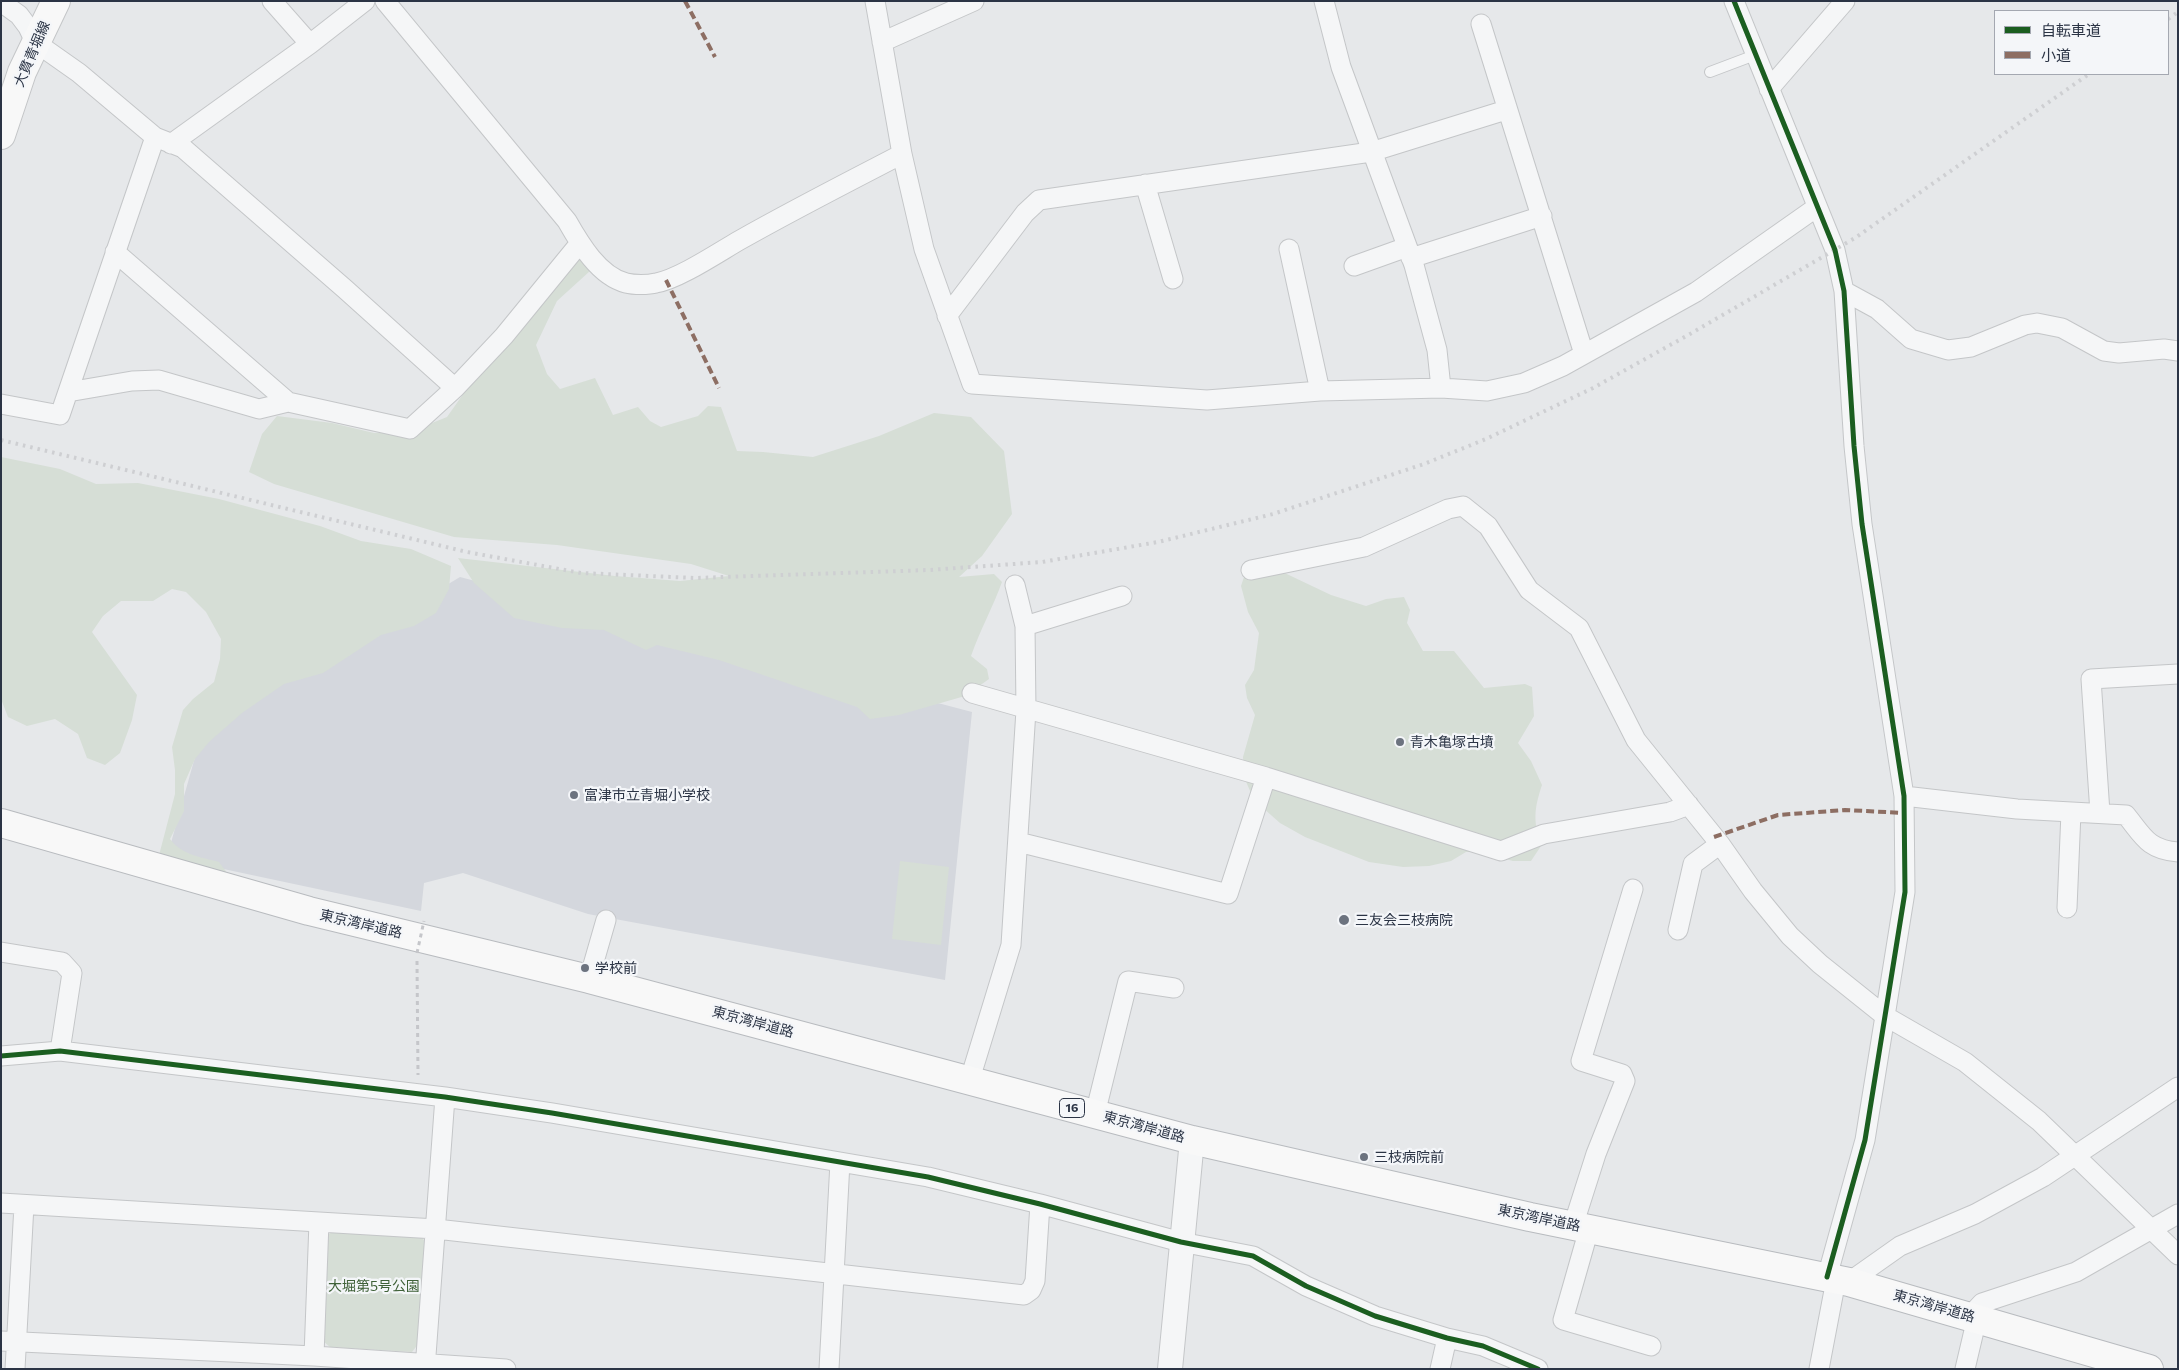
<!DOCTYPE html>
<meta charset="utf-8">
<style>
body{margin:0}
#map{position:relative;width:2179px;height:1370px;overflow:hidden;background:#e6e8ea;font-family:Commissioner,"Noto Sans JP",sans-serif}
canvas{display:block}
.frame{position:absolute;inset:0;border:2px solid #2b3445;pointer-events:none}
.legend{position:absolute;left:1994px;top:10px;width:175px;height:65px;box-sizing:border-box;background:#f4f6f9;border:1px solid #a4a8b1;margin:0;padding:6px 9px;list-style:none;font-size:15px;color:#2b3445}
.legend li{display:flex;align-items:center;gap:10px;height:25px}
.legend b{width:25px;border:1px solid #a4a8b1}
</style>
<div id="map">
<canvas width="2179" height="1370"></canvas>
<div class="frame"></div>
<ul class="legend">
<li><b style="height:6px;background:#1b5e20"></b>自転車道</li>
<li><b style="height:6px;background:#8d6e63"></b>小道</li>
</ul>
</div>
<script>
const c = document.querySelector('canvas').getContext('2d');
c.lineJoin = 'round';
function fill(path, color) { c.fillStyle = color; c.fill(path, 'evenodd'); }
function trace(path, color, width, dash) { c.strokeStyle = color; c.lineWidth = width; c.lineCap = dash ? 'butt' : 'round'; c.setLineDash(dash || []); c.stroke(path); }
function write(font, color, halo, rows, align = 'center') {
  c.font = font + ' Commissioner,"Noto Sans JP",sans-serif'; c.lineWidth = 4.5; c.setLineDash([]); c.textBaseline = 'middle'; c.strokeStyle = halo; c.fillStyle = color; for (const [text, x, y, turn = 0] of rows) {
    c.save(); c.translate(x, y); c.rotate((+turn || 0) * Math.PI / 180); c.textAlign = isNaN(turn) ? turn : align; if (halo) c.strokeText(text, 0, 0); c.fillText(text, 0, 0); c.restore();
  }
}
fill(new Path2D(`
 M 460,577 L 972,712 L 945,980 L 588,914 L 463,873 L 424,883 L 421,911 L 167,857 L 202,732 Z`), '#d4d7dd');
fill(new Path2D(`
 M 572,256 L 588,260 L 590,271 L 557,301 L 536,345 L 547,374 L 560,389 L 595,378 L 613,415 L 638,407 L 650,421 L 661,427 L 698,416 L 708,406 L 721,407 L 737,451 L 763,452 L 813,457 L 879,436 L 934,413 L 971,417 L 1004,451 L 1012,514 L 982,556 L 959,577 L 994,574 L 1002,582 C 993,607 980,630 971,656 L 987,669 L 989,679 L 965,696 L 899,715 L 870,719 L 857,707 L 719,660 L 657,645 L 646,650 L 604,630 L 562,628 L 514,618 L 474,583 L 458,558 L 615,576 L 680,581 L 729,576 L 691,564 L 557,545 L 454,537 L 274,484 L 249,472 L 262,434 L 277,416 L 332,423 L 374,433 L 412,431 L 447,417 L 483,366 Z
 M 1,457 L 60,469 L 96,484 L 138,483 L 219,499 L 320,526 L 361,541 L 411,549 L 451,566 L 449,589 L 436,613 L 414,626 L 381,635 L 323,673 L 284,684 L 242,713 L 209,742 L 195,759 L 184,784 L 184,811 L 170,839 C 182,855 201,857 219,862 L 228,874 L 157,863 L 175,794 L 175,770 L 172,747 L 183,710 L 193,699 L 214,682 L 220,659 L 221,639 L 206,612 L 186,592 L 172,589 L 153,601 L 121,601 L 103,616 L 92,632 L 137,695 L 132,720 L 120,753 L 105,765 L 87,758 L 78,734 L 55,719 L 27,726 L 8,717 L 1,699 Z
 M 1272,567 L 1331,595 L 1366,606 L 1386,599 L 1404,597 L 1410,610 L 1407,623 L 1423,651 L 1454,651 L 1484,688 L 1525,684 L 1532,687 L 1534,716 L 1518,743 L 1531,761 L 1542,785 C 1534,809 1533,821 1541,846 L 1531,861 L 1513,861 L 1479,852 L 1466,852 L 1451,861 L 1429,866 L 1403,867 L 1369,862 L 1305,837 L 1280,823 L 1254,800 L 1244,777 L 1243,757 L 1255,715 L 1247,698 L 1245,685 L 1254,670 L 1259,633 L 1248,612 L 1241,586 L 1247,568 Z
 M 900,861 L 949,867 L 941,945 L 892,939 Z
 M 332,1232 L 422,1237 L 428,1247 L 419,1343 L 412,1352 L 330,1347 L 323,1341 L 325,1237 Z`), '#d6ded6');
const service = new Path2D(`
 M 1710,72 L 1755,55`);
const minor = new Path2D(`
 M 272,1 L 310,44
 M 385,1 L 567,221 C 580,244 599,276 626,283 C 634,285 648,285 656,283 C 679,279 719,252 740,240 C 793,210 848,182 902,154
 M 875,1 L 902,154 L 924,249 L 972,384 L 1207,400 L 1320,391 L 1441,388 L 1487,391 L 1524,383 L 1563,366 L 1696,292 L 1817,207
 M 1324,1 L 1341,67 L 1414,265 L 1437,350 L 1441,388
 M 1734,1 L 1835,250 L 1844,291 L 1854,446 L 1862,524 L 1904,796 L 1905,892 L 1865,1140 L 1827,1277
 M 1,2 L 19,15 L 28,27 L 35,42 L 79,73 L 155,137 L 183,148 L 345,289 L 455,388
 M 1481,24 L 1584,354
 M 882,42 L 974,1
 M 1769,89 L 1845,1
 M 171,144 L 310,44 L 365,1
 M 1145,184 L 1173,279
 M 1289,249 L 1320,391
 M 115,252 L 288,402 L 410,429 L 455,388 L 504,336 L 580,243
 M 1411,258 L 1542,216
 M 1354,266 L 1407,247
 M 1844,291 L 1877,309 L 1911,339 L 1948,350 L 1971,347 L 2025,325 L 2037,323 L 2062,328 L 2104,351 L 2119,353 L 2164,349 L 2178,351
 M 947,316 L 1025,213 L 1039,200 L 1371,152 L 1506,110
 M 68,392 L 132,381 L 159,380 L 259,409 L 288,402
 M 1,404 L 60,415 L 155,137
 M 1251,570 L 1364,547 L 1448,509 L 1463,506 L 1488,526 L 1529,590 L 1579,628 L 1636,740 L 1720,844 L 1753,891 L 1790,936 L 1820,964 L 1885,1016 L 1965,1062 L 2039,1121 L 2178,1255
 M 1025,626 L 1122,596
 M 972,693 L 1266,777 L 1501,851 L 1544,834 L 1670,812 L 1689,805
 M 1904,796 L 2017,809 L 2126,815 C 2143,836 2148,850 2178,852
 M 2100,813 L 2091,679 L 2178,674
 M 1018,842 L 1228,894 L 1266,777
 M 2067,908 L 2071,812
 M 1678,930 L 1693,864 L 1720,844
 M 1,952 L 62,962 L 72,973 L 60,1051
 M 589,979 L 606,920
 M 1,1056 L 60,1051 L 445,1097 L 552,1113 L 928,1177 L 1040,1204 L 1181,1242 L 1253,1256 L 1306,1286 L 1375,1316 L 1447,1338 L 1483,1346 L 1538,1369
 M 970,1079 L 1011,945 L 1026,710 L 1025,626 L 1015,585
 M 1095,1114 L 1128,981 L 1174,988
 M 1,1203 L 436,1229 L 1024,1295 L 1031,1290 L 1035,1281 L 1040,1204
 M 1573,1226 L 1596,1154 L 1625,1081 L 1622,1074 L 1581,1061 L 1633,889
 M 1589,1229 L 1563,1320 L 1651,1346
 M 1849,1282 L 1900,1246 L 1975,1214 L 2043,1177 L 2178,1087
 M 1970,1316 L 1982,1303 L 2076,1272 L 2178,1214
 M 1,1341 L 314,1356 L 506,1369
 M 314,1356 L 319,1222
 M 15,1369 L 24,1205
 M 425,1369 L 445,1097
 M 829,1369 L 840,1162
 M 1440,1369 L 1447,1338
 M 1819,1369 L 1836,1280
 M 1965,1369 L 1977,1318`);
const tertiary = new Path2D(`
 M 1170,1369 L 1192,1140`);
const secondary = new Path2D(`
 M 1,135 L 22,72 L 56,1`);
const trunk = new Path2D(`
 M 1,823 L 309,911 L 589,979 L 1192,1140 L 1530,1217 L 1849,1282 L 2149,1369`);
trace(service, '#c4c6c8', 12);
trace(minor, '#c4c6c8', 21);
trace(tertiary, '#c4c6c8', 26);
trace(secondary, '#c4c6c8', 30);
trace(trunk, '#b8bbbf', 30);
trace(new Path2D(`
 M 417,961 L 418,1075`), '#c5c6ca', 3, [4, 4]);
trace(service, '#f5f6f7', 10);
trace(minor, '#f5f6f7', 19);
trace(tertiary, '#f5f6f7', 24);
trace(secondary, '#f8f8f8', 28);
trace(trunk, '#f8f8f8', 28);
trace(new Path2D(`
 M 2168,19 L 2178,12
 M 1,440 L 467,552 L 581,573 L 695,578 L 929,570 L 1042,562 L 1158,542 L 1273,514 L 1424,464 L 1486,439 L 1593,388 L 1690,334 L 1855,238 L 2089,74`), '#cecfd2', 4, [2.5, 5]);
trace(new Path2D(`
 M 417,953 L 424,921`), '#c5c6ca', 3, [4, 4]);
trace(new Path2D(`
 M 685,1 L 715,57
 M 666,280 L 719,388
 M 1714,837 L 1778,815 L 1845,810 L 1904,813`), '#8d6e63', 4, [8, 4]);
trace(new Path2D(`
 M 1734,1 L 1835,250 L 1844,291 L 1854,446 L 1862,524 L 1904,796 L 1905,892 L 1865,1140 L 1827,1277
 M 1,1056 L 60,1051 L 445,1097 L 552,1113 L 928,1177 L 1040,1204 L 1181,1242 L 1253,1256 L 1306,1286 L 1375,1316 L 1447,1338 L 1483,1346 L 1538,1369`), '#1b5e20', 5);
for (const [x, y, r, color] of [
 [1400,742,5,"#6c737f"],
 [574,795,5,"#6c737f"],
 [1344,920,6,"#6c737f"],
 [585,968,5,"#6c737f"],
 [1364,1157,5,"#6c737f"]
]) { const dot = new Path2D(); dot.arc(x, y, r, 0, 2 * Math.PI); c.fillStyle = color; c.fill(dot); trace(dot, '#f4f6f9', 2); }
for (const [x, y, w] of [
 [1072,1108,25]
]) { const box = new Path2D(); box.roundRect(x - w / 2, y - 9.5, w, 19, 4); c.fillStyle = '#f4f6f9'; c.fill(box); trace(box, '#2b3445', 1); }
write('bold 12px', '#2b3445', null, [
 ["16",1072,1108]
]);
write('14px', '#2b3445', '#f4f6f9', [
 ["大貫青堀線",32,54,-67],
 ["東京湾岸道路",361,924,13],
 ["東京湾岸道路",753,1022,15],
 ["東京湾岸道路",1144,1127,15],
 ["東京湾岸道路",1539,1218,12],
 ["東京湾岸道路",1934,1306,16]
]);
write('14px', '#2b3445', '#f4f6f9', [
 ["青木亀塚古墳",1410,742],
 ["富津市立青堀小学校",584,795],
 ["三友会三枝病院",1355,920],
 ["学校前",595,968],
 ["三枝病院前",1374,1157]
], 'left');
write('14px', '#3f6138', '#f4f6f9', [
 ["大堀第5号公園",374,1286]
]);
</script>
